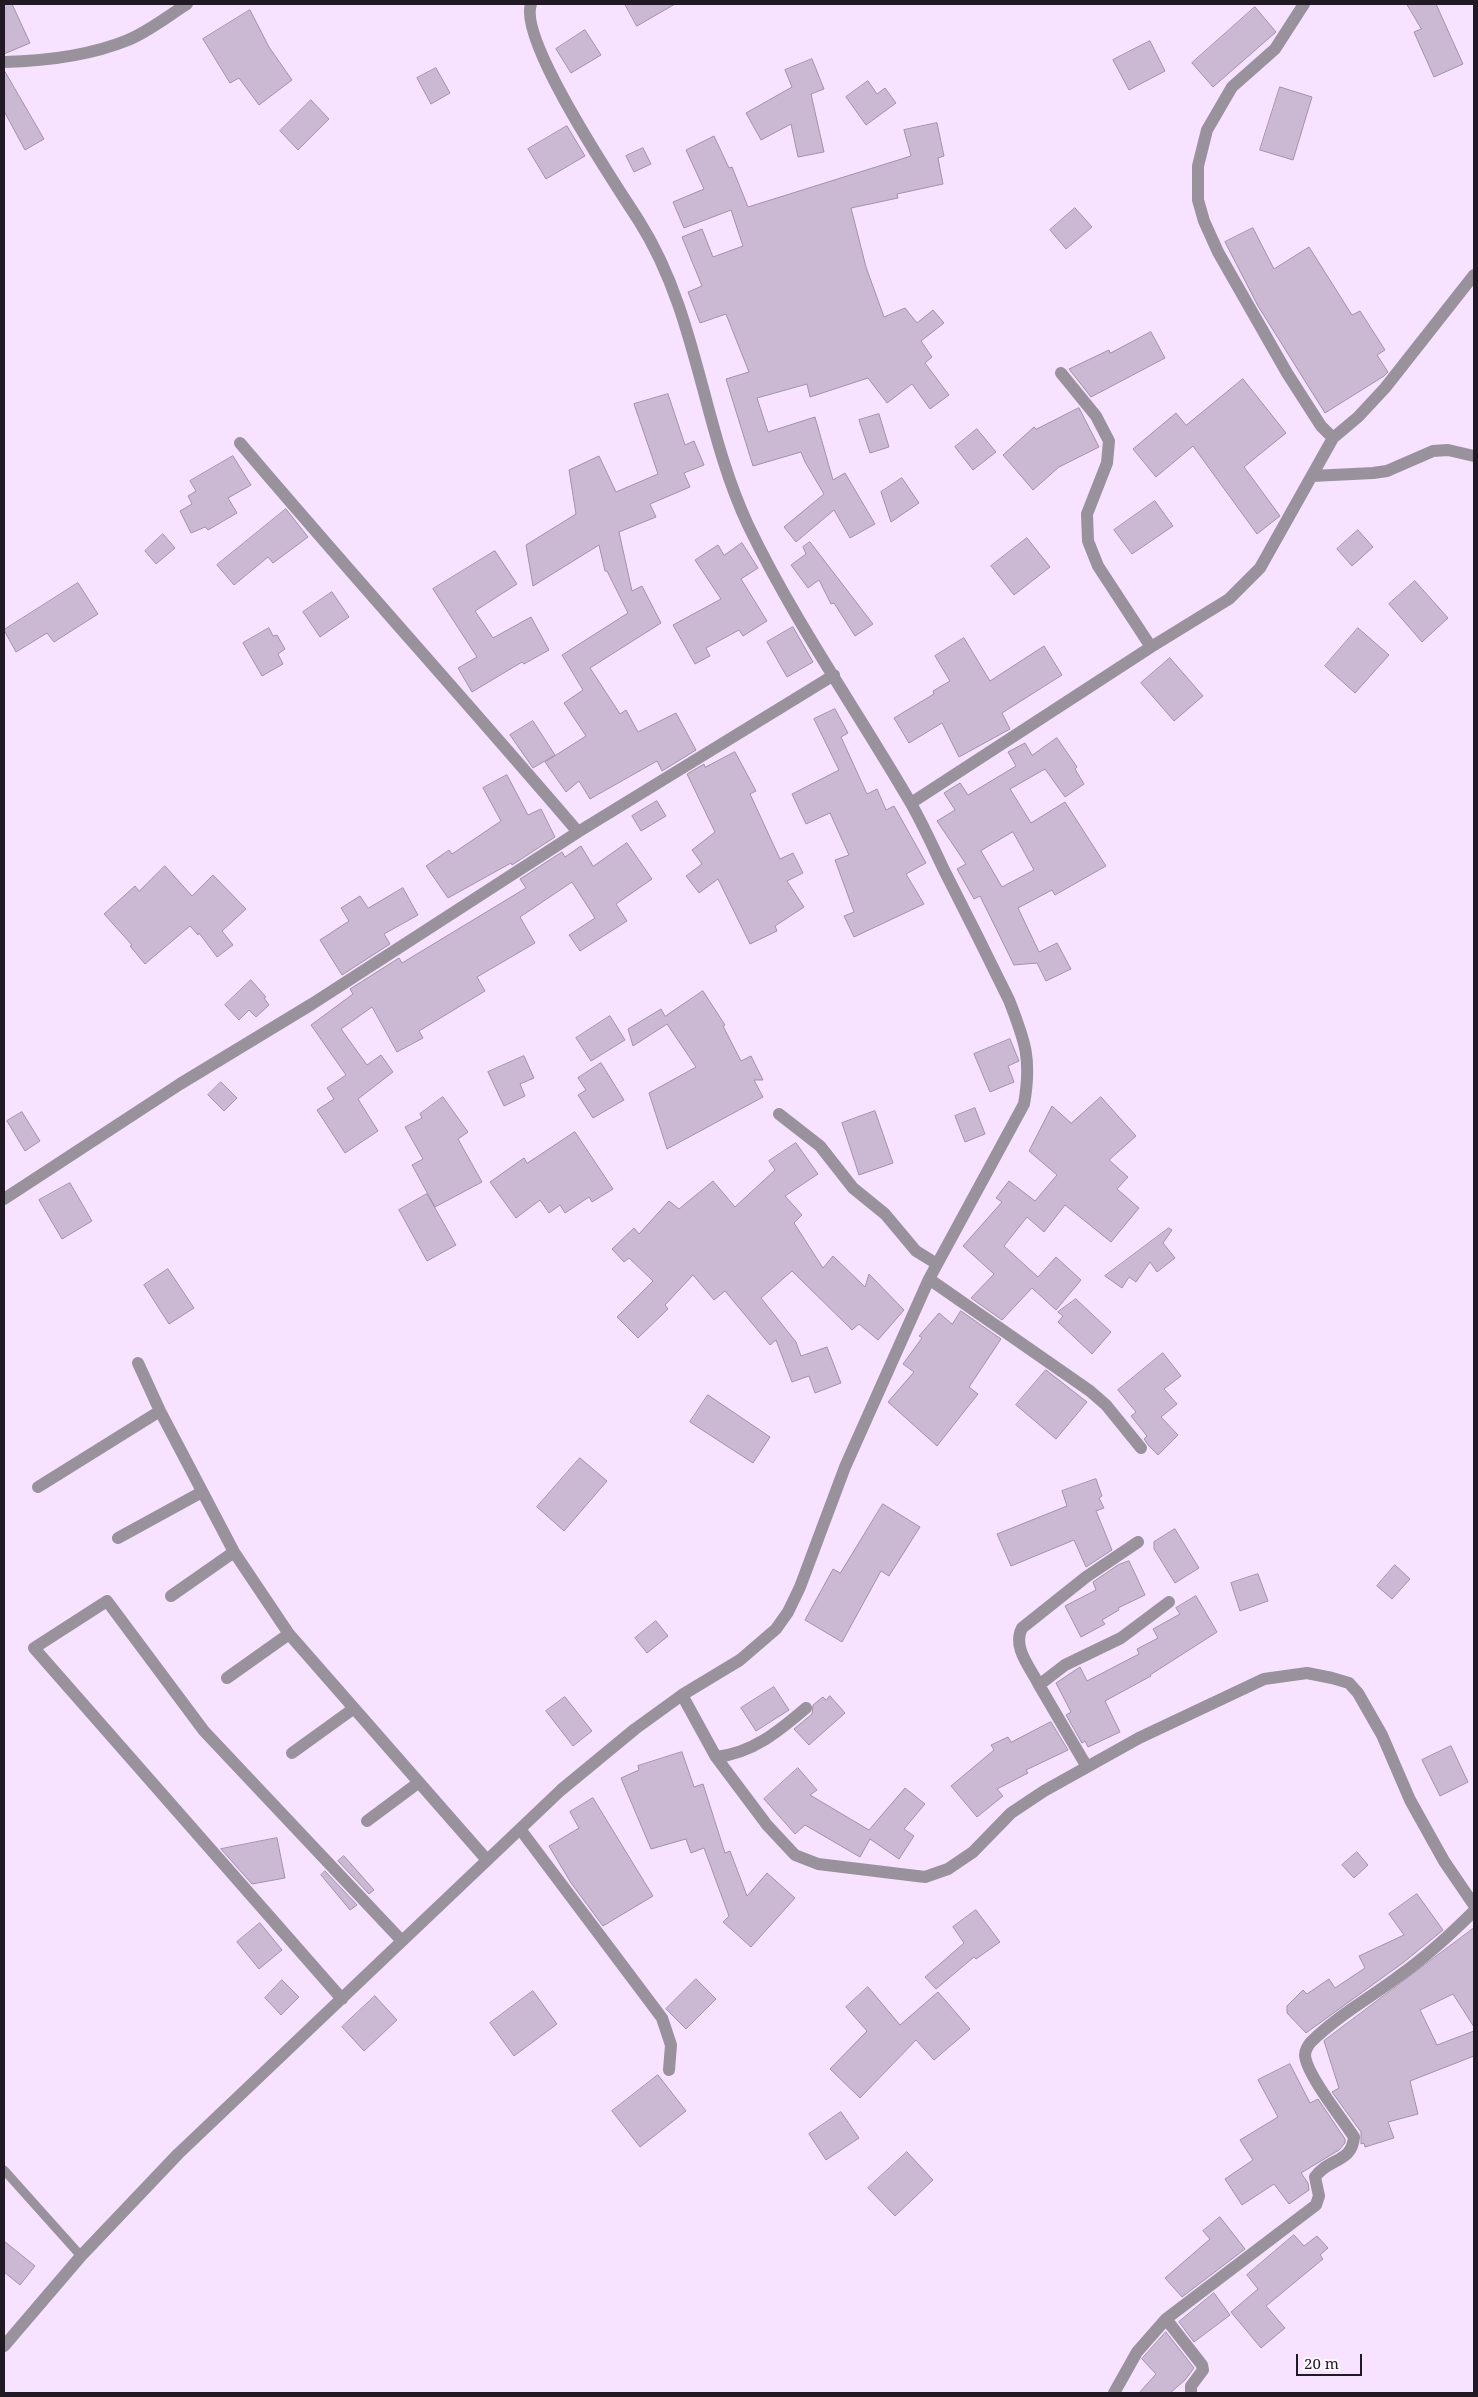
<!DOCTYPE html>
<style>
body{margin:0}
#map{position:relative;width:1478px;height:2397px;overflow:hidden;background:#f7e3ff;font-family:"Noto Serif",serif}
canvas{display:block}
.frame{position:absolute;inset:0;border:5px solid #211a24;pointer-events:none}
.scale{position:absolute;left:1296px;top:2354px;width:66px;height:22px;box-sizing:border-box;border:2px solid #211a24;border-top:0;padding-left:6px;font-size:15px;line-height:18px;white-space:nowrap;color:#211a24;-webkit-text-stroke:4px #fbf7fd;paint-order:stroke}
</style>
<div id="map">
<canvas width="1478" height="2397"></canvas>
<div class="frame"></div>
<div class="scale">20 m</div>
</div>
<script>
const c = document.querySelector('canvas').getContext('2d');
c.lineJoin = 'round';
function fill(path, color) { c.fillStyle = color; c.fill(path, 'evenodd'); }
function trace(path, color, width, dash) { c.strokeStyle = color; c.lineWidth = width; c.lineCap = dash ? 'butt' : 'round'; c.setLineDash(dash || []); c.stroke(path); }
const building = new Path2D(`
 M 4,4 L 12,4 L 30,43 L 4,54 Z
 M 625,4 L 675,4 L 637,26 Z
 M 1407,4 L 1436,4 L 1463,64 L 1434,77 L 1414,32 L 1421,29 Z
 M 1255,7 L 1276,32 L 1213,87 L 1192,63 Z
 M 250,10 L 269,47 L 292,80 L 259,105 L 239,78 L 230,83 L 203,39 Z
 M 585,30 L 601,55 L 571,73 L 556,49 Z
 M 1150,41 L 1165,71 L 1129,90 L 1113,60 Z
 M 812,59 L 824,89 L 811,94 L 824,152 L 798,157 L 791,124 L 761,140 L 746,113 L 792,87 L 785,70 Z
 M 436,68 L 450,93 L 431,104 L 417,78 Z
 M 4,70 L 44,139 L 25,150 L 4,111 Z
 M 868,81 L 877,94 L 885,88 L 896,103 L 866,125 L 846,97 Z
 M 1280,87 L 1312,97 L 1293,160 L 1260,150 Z
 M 311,100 L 329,119 L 298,150 L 280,131 Z
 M 937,123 L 944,156 L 938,158 L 943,184 L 897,194 L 898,198 L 851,208 L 866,267 L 884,317 L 905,308 L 917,323 L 933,310 L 944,323 L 921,341 L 932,357 L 925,363 L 949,395 L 930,409 L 912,384 L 887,403 L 868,378 L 810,397 L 807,384 L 757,398 L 768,432 L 815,417 L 833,480 L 845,473 L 875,524 L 850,538 L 834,510 L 796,542 L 784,527 L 824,494 L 805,462 L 801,452 L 753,466 L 726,379 L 749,372 L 726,314 L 700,323 L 688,292 L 702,286 L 682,237 L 702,229 L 713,257 L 743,246 L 731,210 L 684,228 L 673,202 L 704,189 L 686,150 L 714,136 L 729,168 L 732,167 L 748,207 L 911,156 L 904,130 Z
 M 567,126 L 585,156 L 546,179 L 528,149 Z
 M 643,148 L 651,164 L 634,172 L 626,156 Z
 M 1075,208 L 1092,227 L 1066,249 L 1050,230 Z
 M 1253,228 L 1274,269 L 1309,247 L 1352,315 L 1360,311 L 1385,350 L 1377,355 L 1388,372 L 1384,376 L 1325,413 L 1258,306 L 1225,242 Z
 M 1151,332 L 1165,358 L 1091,397 L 1069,369 L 1109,350 L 1110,353 Z
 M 1243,379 L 1286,433 L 1244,467 L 1280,516 L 1257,534 L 1193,446 L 1156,477 L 1133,449 L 1176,413 L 1186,425 Z
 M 668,394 L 685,445 L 694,441 L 704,465 L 684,473 L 690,487 L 650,504 L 656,517 L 619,532 L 632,591 L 642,586 L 661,623 L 590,668 L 620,714 L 626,710 L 638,732 L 676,713 L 696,750 L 662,771 L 657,761 L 590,799 L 579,781 L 566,792 L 545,762 L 586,736 L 564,703 L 583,690 L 562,655 L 628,613 L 607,571 L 605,571 L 599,545 L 533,586 L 526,545 L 576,514 L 569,470 L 599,456 L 616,492 L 658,474 L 634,404 Z
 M 1079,408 L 1099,447 L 1059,467 L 1033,490 L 1003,455 L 1034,427 L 1036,429 Z
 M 879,414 L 889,447 L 870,453 L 859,420 Z
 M 977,429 L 996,452 L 973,470 L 955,447 Z
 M 233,456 L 251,485 L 228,498 L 237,513 L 208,530 L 205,527 L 191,533 L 180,511 L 192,504 L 188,496 L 196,491 L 190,481 Z
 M 902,478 L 919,503 L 891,522 L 881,492 Z
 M 1155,501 L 1173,526 L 1132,554 L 1114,530 Z
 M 286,509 L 308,537 L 273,563 L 268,557 L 234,585 L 217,565 Z
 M 1358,530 L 1373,547 L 1352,566 L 1337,549 Z
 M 163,534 L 175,548 L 156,564 L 145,551 Z
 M 1027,538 L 1050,567 L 1014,595 L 991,566 Z
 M 810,542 L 873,624 L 855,636 L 834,603 L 831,604 L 819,580 L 808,588 L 791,565 L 806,554 L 803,547 Z
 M 742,543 L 758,568 L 741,579 L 767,621 L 743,636 L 739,630 L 706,648 L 710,656 L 695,664 L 673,625 L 721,599 L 695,560 L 718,545 L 724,555 Z
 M 495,551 L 517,584 L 475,611 L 493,638 L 531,617 L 549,650 L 524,664 L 522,662 L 472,692 L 458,668 L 477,657 L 433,589 Z
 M 1415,581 L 1448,618 L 1422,642 L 1389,604 Z
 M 78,583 L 98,614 L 54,642 L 47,633 L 16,652 L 4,630 Z
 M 332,592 L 349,617 L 320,637 L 303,612 Z
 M 793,627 L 813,662 L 787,677 L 767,642 Z
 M 269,628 L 273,636 L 277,635 L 285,649 L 278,654 L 283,664 L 262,676 L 243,643 Z
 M 1358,628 L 1389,655 L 1355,693 L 1325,666 Z
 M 964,638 L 990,681 L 1044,646 L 1062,675 L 1002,713 L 1010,729 L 959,757 L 942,723 L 909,743 L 894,718 L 934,694 L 933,691 L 950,681 L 935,656 Z
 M 1170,658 L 1203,696 L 1174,721 L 1141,683 Z
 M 835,709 L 848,733 L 841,737 L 867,794 L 877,789 L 886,810 L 894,806 L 926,863 L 906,874 L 924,904 L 854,937 L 844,916 L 854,912 L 835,860 L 849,855 L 830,813 L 806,824 L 792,794 L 839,770 L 814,719 Z
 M 533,721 L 555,755 L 533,768 L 510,735 Z
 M 1057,738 L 1077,767 L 1075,769 L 1084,784 L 1065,797 L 1045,769 L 1010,789 L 1031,823 L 1065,802 L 1106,866 L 1055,895 L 1052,890 L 1018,908 L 1039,952 L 1057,943 L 1071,969 L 1046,981 L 1037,963 L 1014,965 L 980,896 L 974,899 L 957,869 L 966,864 L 937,821 L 955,810 L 944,793 L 960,783 L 968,795 L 1016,766 L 1008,752 L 1025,743 L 1032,755 ZM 1013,832 L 1034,870 L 1002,887 L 981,851 Z
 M 735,752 L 756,791 L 750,794 L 780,859 L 793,853 L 803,873 L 787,881 L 804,907 L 775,926 L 777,931 L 750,944 L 718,879 L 699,893 L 686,876 L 702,864 L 692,850 L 715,832 L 687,774 L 704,764 L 705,767 Z
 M 507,775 L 528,815 L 541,809 L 555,837 L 512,865 L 511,863 L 448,898 L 426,866 L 449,850 L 452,854 L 501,821 L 483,788 Z
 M 657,801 L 666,816 L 641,831 L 632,816 Z
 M 627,843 L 652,879 L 616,904 L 627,921 L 580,951 L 569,935 L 595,918 L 572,882 L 520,917 L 535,943 L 477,977 L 485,991 L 419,1031 L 423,1038 L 397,1052 L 372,1007 L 341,1029 L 367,1065 L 381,1055 L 393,1072 L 358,1099 L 378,1131 L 345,1153 L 317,1110 L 334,1099 L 327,1088 L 346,1075 L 311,1025 L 353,994 L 350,989 L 399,958 L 402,963 L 526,888 L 520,879 L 562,852 L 565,857 L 581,846 L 593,866 Z
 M 165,866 L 192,896 L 213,875 L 246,909 L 222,931 L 233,945 L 217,957 L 199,933 L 198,935 L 190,926 L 145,964 L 130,946 L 132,945 L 104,914 L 135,886 L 139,891 Z
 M 403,888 L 418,915 L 384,934 L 390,944 L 342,975 L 320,940 L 349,921 L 341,908 L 360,896 L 368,908 Z
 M 251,980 L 266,997 L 264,998 L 269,1005 L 256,1017 L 249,1010 L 239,1020 L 225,1005 Z
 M 703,991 L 725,1025 L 723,1026 L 741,1061 L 751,1056 L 763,1080 L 754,1080 L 763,1097 L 667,1149 L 649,1093 L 696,1067 L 667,1024 L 633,1046 L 628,1029 L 661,1009 L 665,1016 Z
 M 610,1016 L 625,1040 L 591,1061 L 576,1038 Z
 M 1010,1039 L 1019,1061 L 1008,1066 L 1014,1082 L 990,1092 L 974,1054 Z
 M 524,1056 L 534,1078 L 520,1084 L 525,1096 L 504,1106 L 488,1072 Z
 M 601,1063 L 624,1100 L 593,1118 L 578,1095 L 586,1090 L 578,1078 Z
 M 221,1082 L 237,1098 L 224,1111 L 208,1095 Z
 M 443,1097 L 468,1132 L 458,1139 L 482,1182 L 435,1207 L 412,1165 L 423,1159 L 405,1127 L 422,1118 L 420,1114 Z
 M 1101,1097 L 1136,1136 L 1109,1160 L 1128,1177 L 1117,1189 L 1139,1208 L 1111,1242 L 1065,1205 L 1044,1232 L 1027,1217 L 1004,1246 L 1038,1277 L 1056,1257 L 1081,1280 L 1056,1310 L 1032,1288 L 1002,1320 L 971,1298 L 994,1274 L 963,1246 L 1002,1202 L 996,1198 L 1009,1181 L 1035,1201 L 1057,1175 L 1029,1151 L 1052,1106 L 1071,1123 Z
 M 975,1108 L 985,1134 L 965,1142 L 955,1116 Z
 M 875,1111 L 893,1163 L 859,1175 L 842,1123 Z
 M 22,1112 L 40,1141 L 25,1151 L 7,1121 Z
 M 575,1132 L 613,1189 L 592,1202 L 589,1197 L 565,1213 L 560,1205 L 549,1213 L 540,1200 L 516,1218 L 490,1182 L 524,1158 L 527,1163 Z
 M 796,1143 L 818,1174 L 785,1196 L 802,1215 L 794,1223 L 823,1268 L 833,1256 L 865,1287 L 869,1274 L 904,1310 L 878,1340 L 859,1324 L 852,1330 L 792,1271 L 761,1298 L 796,1342 L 801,1356 L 827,1347 L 841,1383 L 815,1393 L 809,1376 L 792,1382 L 776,1340 L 770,1345 L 725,1291 L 714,1300 L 693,1275 L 665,1305 L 668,1309 L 638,1338 L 617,1317 L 653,1281 L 629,1258 L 624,1262 L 612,1249 L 634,1228 L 639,1234 L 669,1201 L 679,1209 L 713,1181 L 735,1207 L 775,1170 L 769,1161 Z
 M 70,1183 L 92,1221 L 62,1239 L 39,1200 Z
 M 427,1194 L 456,1245 L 427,1261 L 399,1210 Z
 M 1169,1228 L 1172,1230 L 1163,1243 L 1175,1258 L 1157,1272 L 1150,1262 L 1136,1282 L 1129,1277 L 1122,1288 L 1105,1276 Z
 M 168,1269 L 194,1308 L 169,1324 L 144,1285 Z
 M 1076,1299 L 1111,1332 L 1092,1354 L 1058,1322 L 1063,1316 L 1058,1312 Z
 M 961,1311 L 1001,1339 L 969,1387 L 978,1394 L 937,1446 L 888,1402 L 914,1372 L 903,1364 L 922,1338 L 919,1336 L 939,1313 L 952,1324 Z
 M 1163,1353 L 1181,1376 L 1164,1389 L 1177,1404 L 1161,1417 L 1178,1435 L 1158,1455 L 1149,1446 L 1144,1439 L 1147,1436 L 1131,1416 L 1136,1412 L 1118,1390 Z
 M 1046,1370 L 1087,1402 L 1056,1439 L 1016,1405 Z
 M 708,1395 L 770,1437 L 753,1463 L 690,1422 Z
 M 580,1458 L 607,1481 L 564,1531 L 537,1507 Z
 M 1096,1479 L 1102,1496 L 1099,1498 L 1104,1508 L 1096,1511 L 1112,1550 L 1086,1567 L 1074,1540 L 1011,1566 L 997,1534 L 1067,1506 L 1062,1491 Z
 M 883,1504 L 920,1527 L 889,1576 L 881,1571 L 842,1642 L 805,1620 L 833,1569 L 840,1573 Z
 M 1175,1529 L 1199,1568 L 1175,1583 L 1154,1549 L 1154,1542 Z
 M 1129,1561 L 1145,1595 L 1118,1608 L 1119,1610 L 1102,1620 L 1105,1624 L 1081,1637 L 1065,1606 L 1096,1590 L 1093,1582 L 1118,1565 Z
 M 1395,1565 L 1410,1579 L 1392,1599 L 1377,1586 Z
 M 1258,1574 L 1268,1601 L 1240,1611 L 1231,1583 Z
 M 1196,1596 L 1217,1632 L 1150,1675 L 1151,1676 L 1105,1701 L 1120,1732 L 1088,1747 L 1085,1741 L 1082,1743 L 1066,1715 L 1071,1712 L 1056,1683 L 1080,1667 L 1087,1681 L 1139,1654 L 1137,1649 L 1158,1638 L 1153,1629 L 1180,1614 L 1176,1608 Z
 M 656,1621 L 668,1636 L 647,1653 L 635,1638 Z
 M 774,1687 L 789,1710 L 756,1731 L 741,1708 Z
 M 830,1696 L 845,1713 L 809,1745 L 794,1729 L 812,1714 L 813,1705 L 823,1697 L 826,1700 Z
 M 565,1697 L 592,1731 L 573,1746 L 546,1711 Z
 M 1051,1722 L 1068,1750 L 1026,1770 L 1028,1773 L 997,1789 L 1003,1796 L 977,1817 L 951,1786 L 994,1750 L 991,1745 L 1008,1737 L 1011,1742 Z
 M 1451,1746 L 1468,1782 L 1440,1796 L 1422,1760 Z
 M 682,1752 L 694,1787 L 703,1784 L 725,1853 L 730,1851 L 747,1896 L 767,1873 L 795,1898 L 751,1947 L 723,1922 L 729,1916 L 704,1848 L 691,1853 L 686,1839 L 651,1849 L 621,1778 L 639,1770 L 638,1766 Z
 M 798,1768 L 817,1790 L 810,1795 L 869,1830 L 905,1788 L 925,1804 L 904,1829 L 914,1836 L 899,1859 L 870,1839 L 860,1857 L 805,1825 L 795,1834 L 764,1799 Z
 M 593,1798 L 653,1896 L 603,1926 L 571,1883 L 549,1846 L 579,1828 L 570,1812 Z
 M 277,1838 L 285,1878 L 252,1884 L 221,1849 Z
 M 1357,1852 L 1368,1865 L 1354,1878 L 1342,1865 Z
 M 344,1856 L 374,1890 L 369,1894 L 338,1861 Z
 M 325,1871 L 357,1905 L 350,1910 L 321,1875 Z
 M 1417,1894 L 1443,1930 L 1404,1962 L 1306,2033 L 1287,2013 L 1287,2006 L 1303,1990 L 1307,1994 L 1329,1979 L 1335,1988 L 1365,1968 L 1359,1956 L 1404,1935 L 1389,1914 Z
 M 976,1910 L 1000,1942 L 976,1959 L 974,1957 L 936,1989 L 925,1977 L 964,1943 L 953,1927 Z
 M 260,1923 L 282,1950 L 259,1969 L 237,1942 Z
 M 1474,1928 L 1474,2027 L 1453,1994 L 1420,2010 L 1437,2045 L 1474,2031 L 1474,2056 L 1410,2081 L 1418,2114 L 1388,2122 L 1394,2138 L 1365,2147 L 1364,2143 L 1361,2144 L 1361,2132 L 1332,2092 L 1339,2088 L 1338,2085 L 1324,2041 Z
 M 696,1979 L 716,1999 L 686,2029 L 666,2009 Z
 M 282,1980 L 299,1997 L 281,2015 L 265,1998 Z
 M 868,1987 L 900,2025 L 938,1992 L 970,2029 L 934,2060 L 916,2040 L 860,2098 L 830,2069 L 867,2031 L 846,2007 Z
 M 533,1991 L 557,2024 L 514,2056 L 490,2023 Z
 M 375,1996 L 397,2020 L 364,2051 L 342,2027 Z
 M 1290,2064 L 1310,2103 L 1318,2099 L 1345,2139 L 1345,2143 L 1339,2150 L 1301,2173 L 1308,2183 L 1309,2190 L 1289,2204 L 1274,2184 L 1242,2205 L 1225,2179 L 1253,2160 L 1240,2140 L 1278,2117 L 1258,2080 Z
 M 658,2075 L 686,2111 L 640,2147 L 612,2111 Z
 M 841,2112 L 859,2138 L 826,2160 L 809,2134 Z
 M 907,2152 L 933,2180 L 895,2216 L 868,2188 Z
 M 1220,2217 L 1245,2249 L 1182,2297 L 1165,2278 L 1210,2239 L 1203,2231 Z
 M 1294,2235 L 1304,2246 L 1317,2236 L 1328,2248 L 1320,2255 L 1323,2259 L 1266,2306 L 1285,2328 L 1261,2348 L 1231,2312 L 1258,2289 L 1247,2275 Z
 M 4,2241 L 35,2266 L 20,2285 L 4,2272 Z
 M 1214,2293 L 1230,2315 L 1194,2342 L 1179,2322 Z
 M 1166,2332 L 1194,2368 L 1185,2380 L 1170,2393 L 1139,2393 L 1156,2374 L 1142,2359 Z`);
fill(building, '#cbb8d2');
trace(building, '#a390aa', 1);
trace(new Path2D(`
 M 4,2170 L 81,2256`), '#99919c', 9);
trace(new Path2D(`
 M 1304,4 L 1275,49 L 1232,87 L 1207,130 L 1198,166 L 1198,200 L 1204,221 L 1218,252 L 1287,373 L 1321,426 L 1333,438
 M 4,62 C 45,61 89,56 128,40 C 148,32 168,16 187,4
 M 1061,373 L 1096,416 L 1109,441 L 1107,463 L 1087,514 L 1088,541 L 1098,566 L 1151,647
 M 240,443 C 351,574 466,701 578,832
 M 1312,476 L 1373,473 L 1387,471 L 1433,451 L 1448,450 L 1474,456
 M 911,803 L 1151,647 L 1229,599 L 1260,568 L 1333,438 L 1358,417 L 1385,388 L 1474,275
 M 779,1114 L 820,1146 L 853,1188 L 885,1214 L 916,1251 L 937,1264
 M 4,1199 L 180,1084 L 312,1004 L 578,832 L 834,675
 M 929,1279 L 1090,1391 L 1106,1405 L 1141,1448
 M 138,1363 L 160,1411 L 234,1552 L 289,1634 L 487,1860
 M 38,1487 L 160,1411
 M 118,1538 L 202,1492
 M 171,1596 L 234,1552
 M 227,1678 L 289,1634
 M 1039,1685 C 1030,1667 1012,1647 1022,1628 L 1086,1577 L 1138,1542
 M 682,1695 L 716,1757 L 767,1825 L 795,1855 L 818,1864 L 925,1877 L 948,1869 L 973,1852 L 1011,1813 L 1044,1791 L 1139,1738 L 1264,1679 L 1307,1673 L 1332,1678 L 1349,1683 L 1358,1693 L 1382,1735 L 1410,1800 L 1444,1861 L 1474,1905
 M 292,1753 L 353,1709
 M 716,1757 C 753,1753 779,1731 806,1708
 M 1087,1767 L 1039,1685 L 1065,1665 L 1121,1638 L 1169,1602
 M 367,1821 L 418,1783
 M 520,1829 L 662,2018 L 671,2045 L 669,2070
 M 342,1999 L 34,1648 L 107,1601 L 204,1731 L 402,1941
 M 4,2346 L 81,2256 L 178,2154 L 561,1790 L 635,1729 L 682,1695 L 740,1660 L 776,1629 L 788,1612 L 800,1587 L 845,1467 L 929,1279 L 1024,1104 C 1032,1059 1025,1041 1009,1000 C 988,957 966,913 944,870 C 933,847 922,822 909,800 C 856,709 794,621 748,525 C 702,427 698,314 639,221 C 616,185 518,40 531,4
 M 1114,2393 L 1137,2352 L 1166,2319
 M 1191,2393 L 1191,2386 L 1203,2370 L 1202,2365 L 1166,2319 L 1316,2205 L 1319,2196 L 1315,2177 C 1328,2158 1352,2163 1354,2137 C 1343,2120 1306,2074 1305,2055 C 1305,2051 1308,2045 1311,2042 C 1337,2016 1370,1998 1399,1976 C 1426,1957 1451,1934 1474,1911`), '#99919c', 12);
</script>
